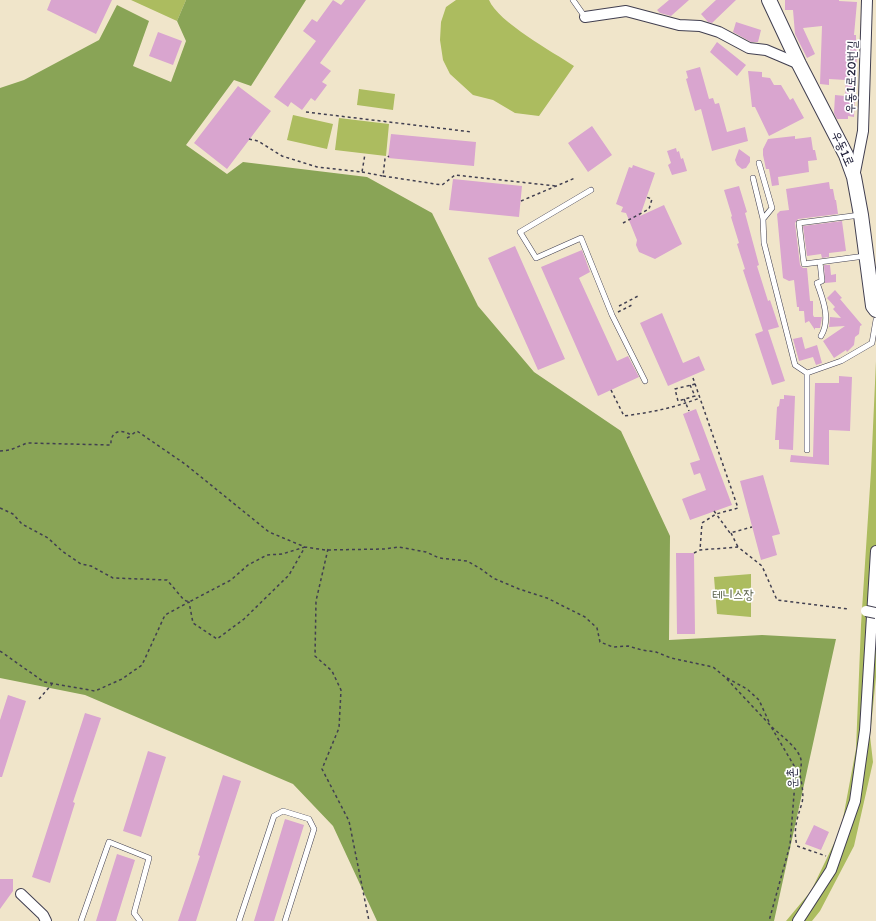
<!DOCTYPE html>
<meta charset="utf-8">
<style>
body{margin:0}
canvas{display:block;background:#f0e5ca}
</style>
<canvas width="876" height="921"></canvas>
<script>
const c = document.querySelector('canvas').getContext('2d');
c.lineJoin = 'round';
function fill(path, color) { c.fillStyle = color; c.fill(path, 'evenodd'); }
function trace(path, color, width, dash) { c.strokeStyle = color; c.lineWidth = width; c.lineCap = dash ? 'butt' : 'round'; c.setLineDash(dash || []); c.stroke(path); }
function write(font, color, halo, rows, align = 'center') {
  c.font = font + ' Itim,"Poor Story",sans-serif'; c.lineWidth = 3.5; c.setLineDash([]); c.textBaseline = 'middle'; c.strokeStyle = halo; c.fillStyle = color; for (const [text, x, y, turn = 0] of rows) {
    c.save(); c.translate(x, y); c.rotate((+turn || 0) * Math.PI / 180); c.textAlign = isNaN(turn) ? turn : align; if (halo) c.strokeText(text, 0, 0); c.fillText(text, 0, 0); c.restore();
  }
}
fill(new Path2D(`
 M 131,0 L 186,0 L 177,21 Z
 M 456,0 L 489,0 C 498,22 553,52 574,66 L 539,116 L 515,113 L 493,100 L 473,95 L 450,74 L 443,60 L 440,40 L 441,22 L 446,7 Z
 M 359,89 L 395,94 L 393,110 L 357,105 Z
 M 293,115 L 333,124 L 327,149 L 287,140 Z
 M 339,118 L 389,124 L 386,156 L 335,150 Z
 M 876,361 L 876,677 L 870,736 L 873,762 L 854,846 L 820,911 L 812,921 L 786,921 L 811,891 L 841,829 L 856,749 L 861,625 L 871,471 Z
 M 751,574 L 751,617 L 717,614 L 714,577 Z`), '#acbc5f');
fill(new Path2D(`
 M 186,0 L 306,0 L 251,86 L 234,80 L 186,145 L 227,174 L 243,162 L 367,177 L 432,213 L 478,306 L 534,372 L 621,431 L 670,536 L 669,640 L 762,635 L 836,639 L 774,921 L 377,921 L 333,826 L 293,784 L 85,695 L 0,678 L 0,88 L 24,80 L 99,40 L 117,5 L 149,21 L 133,66 L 171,82 L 186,41 L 177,21 Z`), '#89a456');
fill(new Path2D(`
 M 51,0 L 112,0 L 96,34 L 47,10 Z
 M 333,0 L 341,5 L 345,0 L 366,0 L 320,63 L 331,71 L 322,82 L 327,85 L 315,101 L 311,98 L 302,110 L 291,102 L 288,107 L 274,97 L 316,41 L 303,31 L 312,19 L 317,22 Z
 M 669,0 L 689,0 L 671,16 L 660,13 L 657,10 Z
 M 716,0 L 736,0 L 712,23 L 708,22 L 701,14 Z
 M 785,0 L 839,0 L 839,1 L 857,2 L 854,35 L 856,35 L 856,50 L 857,50 L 854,117 L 848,116 L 848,119 L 837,119 L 834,113 L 835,95 L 845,96 L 846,80 L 829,79 L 829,85 L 820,84 L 822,26 L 803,28 L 815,54 L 807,58 L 795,34 L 793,10 L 785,10 Z
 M 736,22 L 761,30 L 758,42 L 751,42 L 733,32 Z
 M 158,32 L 182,41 L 173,65 L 149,56 Z
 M 717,42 L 746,65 L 737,76 L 710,52 Z
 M 700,67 L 709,99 L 713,98 L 715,104 L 719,103 L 727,132 L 745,127 L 748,141 L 712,151 L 701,109 L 695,111 L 686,79 L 688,78 L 686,71 Z
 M 748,71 L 762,72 L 762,77 L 770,78 L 774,85 L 781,85 L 790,100 L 793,98 L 804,118 L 769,136 L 755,107 L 752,107 Z
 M 238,86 L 271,111 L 227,169 L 194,143 Z
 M 592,126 L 612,155 L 588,172 L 568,143 Z
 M 391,134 L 476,142 L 474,166 L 388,158 Z
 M 795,136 L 795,139 L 811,137 L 813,150 L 815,150 L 817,160 L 808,161 L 809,172 L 778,177 L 779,185 L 772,186 L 769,169 L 766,169 L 763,155 L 763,149 L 768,139 Z
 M 676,148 L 677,152 L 679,151 L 681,159 L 683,158 L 687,171 L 672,175 L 668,165 L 671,163 L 667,151 Z
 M 739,149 L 750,157 L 750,162 L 746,168 L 742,169 L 737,165 L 735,160 Z
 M 633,165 L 655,173 L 640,216 L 664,205 L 682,244 L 655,259 L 639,252 L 636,245 L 637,240 L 626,213 L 621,212 L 623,207 L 616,204 L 629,167 L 632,168 Z
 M 453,179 L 522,186 L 519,217 L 449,210 Z
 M 829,182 L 830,189 L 833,189 L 835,200 L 836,200 L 838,214 L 798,219 L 795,223 L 800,265 L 803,268 L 807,268 L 810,301 L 813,301 L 813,315 L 814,317 L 822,317 L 820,328 L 815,328 L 815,330 L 809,321 L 805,323 L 804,311 L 799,311 L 799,307 L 797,307 L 794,280 L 789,281 L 783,278 L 777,214 L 780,211 L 789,210 L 786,189 Z
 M 739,186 L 747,212 L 745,213 L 759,265 L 757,266 L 768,301 L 770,300 L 779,327 L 768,330 L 785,381 L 772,385 L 755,334 L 763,331 L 743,270 L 745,269 L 737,244 L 739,243 L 731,217 L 732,216 L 724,190 Z
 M 842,221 L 846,251 L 829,253 L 829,257 L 822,258 L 821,254 L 807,256 L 803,226 Z
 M 515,246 L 565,359 L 538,370 L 488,258 Z
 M 582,250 L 590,272 L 579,278 L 617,361 L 628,356 L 639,377 L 598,396 L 541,267 Z
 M 824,265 L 830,265 L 831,275 L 836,274 L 836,282 L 825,283 Z
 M 835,290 L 842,298 L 840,299 L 862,325 L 860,326 L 859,334 L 855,337 L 854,345 L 847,352 L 846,350 L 834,358 L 823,341 L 845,326 L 829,327 L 830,317 L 841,318 L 833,309 L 835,307 L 827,298 Z
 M 662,313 L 683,363 L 699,356 L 705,370 L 668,386 L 640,323 Z
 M 802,337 L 805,349 L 817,345 L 822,363 L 816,365 L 813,357 L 799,361 L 793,339 Z
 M 839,376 L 852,377 L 850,431 L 829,430 L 829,465 L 790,462 L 791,455 L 813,457 L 815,383 L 839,383 Z
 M 784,395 L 795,396 L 793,450 L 779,449 L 779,440 L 775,440 L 777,407 L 779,406 L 780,399 L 784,399 Z
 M 696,409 L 732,505 L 690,520 L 682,499 L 706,490 L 700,473 L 694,475 L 690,463 L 700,460 L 683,414 Z
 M 763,475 L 780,534 L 772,536 L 777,555 L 761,560 L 740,481 Z
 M 676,553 L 694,553 L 695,634 L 677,634 Z
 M 8,695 L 26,701 L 2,777 L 0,777 L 0,720 Z
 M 85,713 L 101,718 L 73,802 L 75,803 L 50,883 L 32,877 Z
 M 148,751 L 166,757 L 141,837 L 123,831 Z
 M 223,775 L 241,781 L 196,921 L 178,921 L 200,856 L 198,855 Z
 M 285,819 L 304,825 L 274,921 L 254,921 Z
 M 814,825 L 829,832 L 821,850 L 805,844 Z
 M 117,854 L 135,860 L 116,921 L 96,921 Z
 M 0,879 L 13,879 L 13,891 L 0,909 Z`), '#d9a5cf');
const lane = new Path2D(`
 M 573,0 L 585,17
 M 759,163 L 772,208 L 763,219
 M 753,178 L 763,219 L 764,243 L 795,365 L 807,373
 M 591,190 L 520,232 L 536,258 L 581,238 L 612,315 L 645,381
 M 860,215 L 799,223 L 804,264 L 865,256
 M 820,262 L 822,281 L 817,283 C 823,299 831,320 821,336
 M 807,373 L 841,361 L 872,343 L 876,320
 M 807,450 L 807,373
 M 81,921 L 109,842 L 149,858 L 134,913 L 140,921
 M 239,921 L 274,816 L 283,811 L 309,819 L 314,829 L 285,921`);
const street = new Path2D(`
 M 585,17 L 626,11 L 679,25 L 700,26 L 719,32 L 749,48 L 766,50 L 799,64
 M 854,177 L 863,131 L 867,0
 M 21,894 L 43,915 L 46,921
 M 798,921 L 831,870 L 855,801 L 865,730 L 876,551`);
const secondary = new Path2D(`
 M 769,0 L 799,64 L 846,155 L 854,177 L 861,215 L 873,306 L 876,310`);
trace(lane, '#413f50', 6);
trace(street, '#413f50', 12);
trace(secondary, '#413f50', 16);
trace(new Path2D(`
 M 306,112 L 472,132
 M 249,139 L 258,141 L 282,156 L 317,167 L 362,172 L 365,154
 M 362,172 L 383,176 L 385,159 L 389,156
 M 383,176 L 442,185 L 455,175 L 556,186
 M 521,201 L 575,178
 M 623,223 L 649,209 L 652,199 L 646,197
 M 619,306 L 640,295
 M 618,312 L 632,305
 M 693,378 L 738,508 L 716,514 L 702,523 L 700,550
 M 690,385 L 695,396 L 678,401 L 675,389 L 695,384
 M 611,390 L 624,416 C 653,412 673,408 700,398
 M 127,438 L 131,436 L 131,435
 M 0,451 L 10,450 L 27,443 L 111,445 C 110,432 120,428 131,435 L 137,431 L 185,464 L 269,532 L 305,547 L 325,550 L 384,549 L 399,547 L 426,552 L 439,558 L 467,561 L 481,569 L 493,578 L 519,589 L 547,598 L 585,617 L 597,628 L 600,642 L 613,647 L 628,646 L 642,650 L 656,652 L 671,658 L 713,667 L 725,677 L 770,725 L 796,769 L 790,845 L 769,921
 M 0,508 L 13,514 L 22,524 L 48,538 L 62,551 L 81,564 L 91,566 L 113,578 L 167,580 L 184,600 L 189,602 L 231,580 L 248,565 L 267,555 L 282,554 L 305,547
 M 714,511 L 730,533 L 752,527
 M 731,533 L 738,547
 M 328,549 L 316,601 L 315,656 L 332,671 L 341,690 L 339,728 L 322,769 L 349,821 L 369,921
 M 694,553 L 700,550 L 738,547 L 762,566 L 777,600 L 848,609
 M 0,651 L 44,682 L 95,691 L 122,679 L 142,665 L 165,615 L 189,602 L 193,623 L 217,639 L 244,619 L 289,575 L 305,547
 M 727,678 L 747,689 L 759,700 L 769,722
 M 39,699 L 52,684
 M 772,727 C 780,735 799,748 801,760 C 802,765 800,770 800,775 C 802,785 804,794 802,803 C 797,819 793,829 797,846 L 826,856`), '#413f50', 1.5, [3, 3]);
trace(lane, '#fff', 5);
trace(street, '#fff', 10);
trace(secondary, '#fff', 14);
const streetBridge = new Path2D(`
 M 866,611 L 876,613`);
trace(streetBridge, '#413f50', 12, []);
trace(new Path2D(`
 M 684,399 L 689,411`), '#413f50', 1.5, [3, 3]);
trace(streetBridge, '#fff', 10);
write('13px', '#22223b', '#fff', [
 ["우동1로20번길",852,77,-88],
 ["우동1로",842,149,66],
 ["운촌",793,778,-93]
]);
write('13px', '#596049', '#fff', [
 ["테니스장",733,596]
]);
</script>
